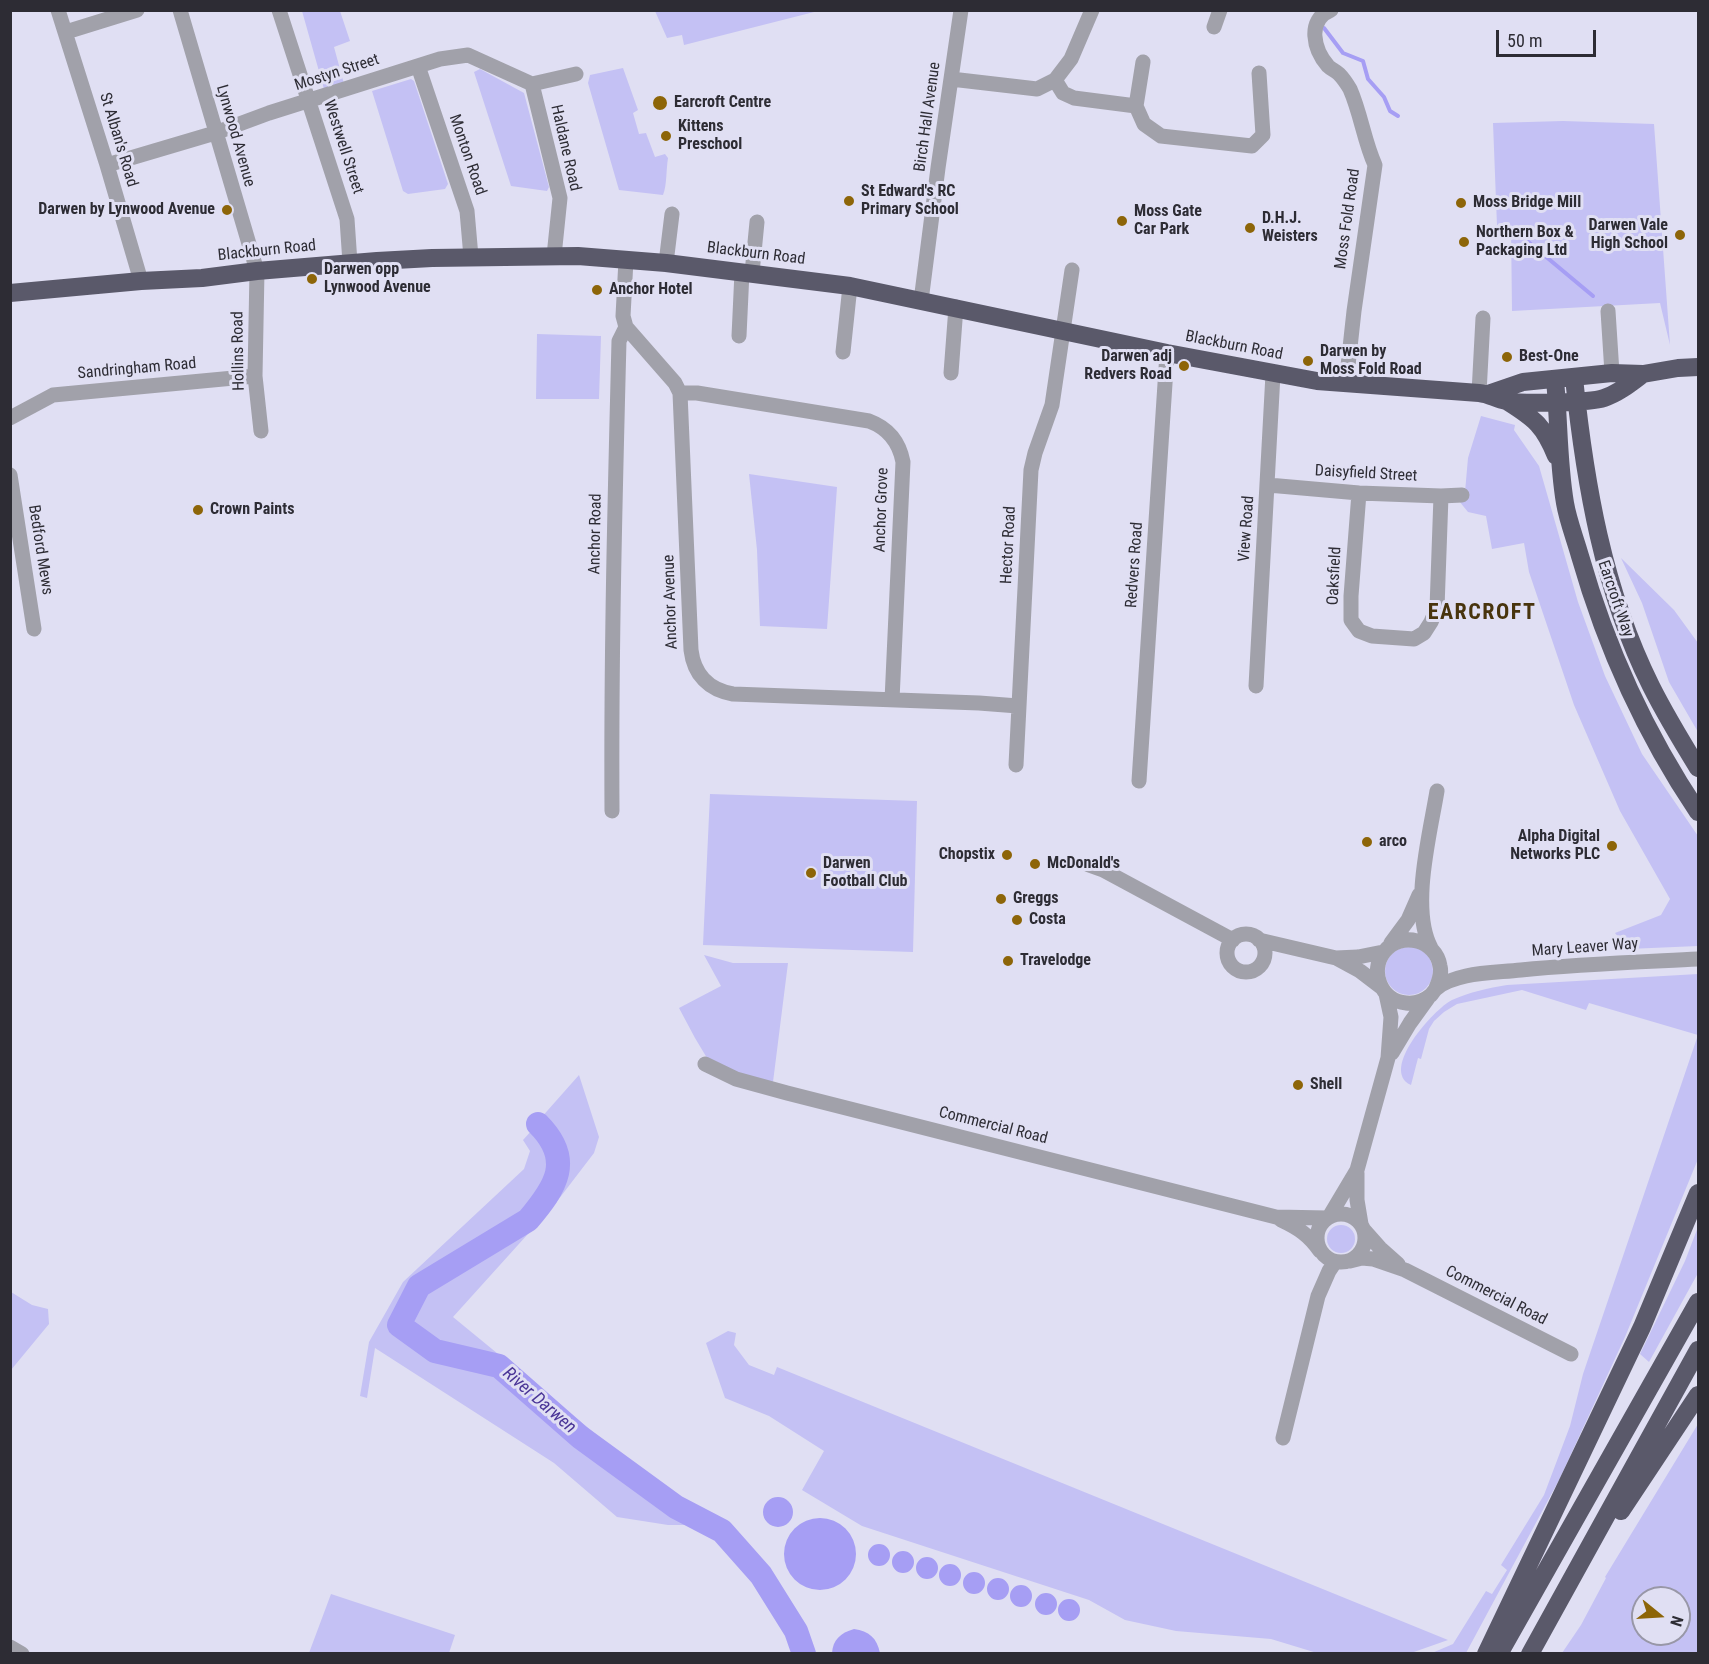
<!DOCTYPE html>
<style>
body{margin:0}
#map{position:relative;width:1709px;height:1664px;overflow:hidden;background:#e0dff3;font-family:"Roboto Condensed",sans-serif}
canvas{display:block}
.frame{position:absolute;inset:0;border:12px solid #2d2c34;pointer-events:none}
.north{position:absolute;left:1631px;top:1586px;width:60px;height:60px;box-sizing:border-box;background:#e0dff3;border:2px solid #9897a7;border-radius:50%;rotate:108deg;font-size:16px;font-weight:700;line-height:24px;text-align:center;color:#2d2c34}
.north::after{content:'';display:block;margin:auto;width:21px;height:27px;background:#8d6508;clip-path:polygon(50% 0,100% 100%,50% 72%,0 100%)}
.scale{position:absolute;left:1496px;top:30px;width:100px;height:27px;box-sizing:border-box;border:3px solid #2d2c34;border-top:0;padding-left:8px;font-size:18px;line-height:21px;white-space:nowrap;color:#2d2c34;-webkit-text-stroke:4px #e0dff3;paint-order:stroke}
</style>
<div id="map">
<canvas width="1709" height="1664"></canvas>
<div class="frame"></div>
<div class="north">N</div>
<div class="scale">50 m</div>
</div>
<script>
const c = document.querySelector('canvas').getContext('2d');
c.lineJoin = 'round';
function fill(path, color) { c.fillStyle = color; c.fill(path, 'evenodd'); }
function trace(path, color, width, dash) { c.strokeStyle = color; c.lineWidth = width; c.lineCap = dash ? 'butt' : 'round'; c.setLineDash(dash || []); c.stroke(path); }
function write(font, color, halo, rows, align = 'center') {
  c.font = font + ' "Roboto Condensed",sans-serif'; c.lineWidth = 6; c.setLineDash([]); c.textBaseline = 'middle'; c.strokeStyle = halo; c.fillStyle = color; for (const [text, x, y, turn = 0] of rows) {
    c.save(); c.translate(x, y); c.rotate((+turn || 0) * Math.PI / 180); c.textAlign = isNaN(turn) ? turn : align; if (halo) c.strokeText(text, 0, 0); c.fillText(text, 0, 0); c.restore();
  }
}
fill(new Path2D(`
 M 302,11 L 340,11 L 350,41 L 334,47 L 344,84 L 324,89 Z
 M 655,11 L 818,11 L 684,45 L 682,35 L 667,38 Z
 M 623,68 L 638,110 L 633,113 L 639,134 L 646,133 L 655,157 L 665,154 L 668,158 C 666,170 667,185 663,195 L 619,190 L 588,83 L 590,75 Z
 M 480,69 L 524,93 L 549,187 L 547,191 L 511,186 L 474,72 Z
 M 411,79 L 414,81 L 448,184 L 445,189 L 408,194 L 403,191 L 372,91 Z
 M 1563,121 L 1654,124 L 1670,345 L 1660,303 L 1512,311 L 1511,226 L 1497,226 L 1493,123 Z
 M 537,334 L 601,336 L 599,399 L 536,399 Z
 M 1481,416 L 1515,425 L 1514,430 L 1539,466 L 1578,602 L 1605,676 L 1642,754 L 1698,836 L 1698,946 L 1628,949 L 1615,933 L 1661,915 L 1670,899 L 1620,811 L 1574,705 L 1529,572 L 1524,543 L 1492,549 L 1486,516 L 1468,512 L 1459,501 L 1465,492 L 1468,458 Z
 M 749,474 L 837,487 L 827,629 L 760,626 L 757,550 Z
 M 1621,558 L 1674,610 L 1698,643 L 1698,732 L 1669,682 L 1642,603 Z
 M 710,794 L 917,801 L 913,952 L 703,945 Z
 M1385 971a24 24 0 1 1 48 0a24 24 0 1 1-48 0Z
 M 704,955 L 733,963 L 788,963 L 773,1082 L 732,1072 L 707,1058 L 695,1038 L 679,1008 L 721,986 Z
 M 1698,974 L 1698,1159 L 1625,1337 L 1560,1478 L 1466,1653 L 1432,1653 L 1453,1644 L 1486,1591 L 1492,1594 L 1507,1570 L 1501,1565 L 1544,1495 L 1570,1426 L 1583,1374 L 1698,1035 L 1589,1003 L 1586,1010 L 1522,990 L 1457,1004 L 1444,1012 L 1434,1021 L 1429,1029 L 1421,1059 L 1418,1058 L 1411,1085 C 1379,1070 1434,1009 1452,1000 C 1470,992 1488,988 1507,985 Z
 M 579,1075 L 599,1137 L 594,1153 L 555,1204 L 453,1317 L 648,1477 L 588,1435 L 501,1362 L 437,1346 L 406,1323 L 422,1290 L 529,1224 L 546,1204 L 557,1186 L 559,1177 L 561,1159 L 558,1142 L 555,1135 L 540,1119 Z
 M 533,1129 C 541,1142 551,1156 549,1172 C 545,1217 451,1255 417,1281 C 408,1288 395,1314 389,1324 L 431,1357 L 497,1372 L 685,1525 L 668,1525 L 617,1517 L 554,1463 L 375,1348 L 367,1398 L 360,1396 L 369,1342 L 403,1282 L 524,1169 L 530,1151 L 523,1140 Z
 M1327 1239a14 14 0 1 1 28 0a14 14 0 1 1-28 0Z
 M 1698,1227 L 1698,1273 L 1649,1362 L 1640,1354 L 1685,1261 Z
 M 11,1292 L 32,1305 L 48,1309 L 49,1324 L 11,1370 Z
 M 728,1331 L 736,1333 L 734,1345 L 749,1365 L 774,1375 L 777,1367 L 1448,1640 L 1411,1653 L 1317,1653 L 1271,1639 L 1176,1631 L 1125,1620 L 1089,1600 L 862,1526 L 802,1490 L 824,1451 L 769,1416 L 725,1398 L 706,1343 Z
 M 1698,1424 L 1698,1653 L 1562,1653 L 1581,1625 L 1606,1578 L 1605,1577 ZM 1643,1598 L 1679,1598 L 1679,1634 L 1643,1634 Z
 M 331,1594 L 455,1635 L 449,1653 L 309,1653 Z`), '#c4c1f4');
fill(new Path2D(`
 M763 1512a15 15 0 1 1 30 0a15 15 0 1 1-30 0Z
 M784 1554a36 36 0 1 1 72 0a36 36 0 1 1-72 0Z
 M868 1555a11 11 0 1 1 22 0a11 11 0 1 1-22 0Z
 M892 1562a11 11 0 1 1 22 0a11 11 0 1 1-22 0Z
 M916 1568a11 11 0 1 1 22 0a11 11 0 1 1-22 0Z
 M939 1575a11 11 0 1 1 22 0a11 11 0 1 1-22 0Z
 M963 1583a11 11 0 1 1 22 0a11 11 0 1 1-22 0Z
 M987 1589a11 11 0 1 1 22 0a11 11 0 1 1-22 0Z
 M1010 1596a11 11 0 1 1 22 0a11 11 0 1 1-22 0Z
 M1035 1604a11 11 0 1 1 22 0a11 11 0 1 1-22 0Z
 M1058 1610a11 11 0 1 1 22 0a11 11 0 1 1-22 0Z
 M 854,1629 C 869,1631 877,1638 880,1653 L 832,1653 C 833,1640 840,1633 854,1629 Z`), '#a69ef4');
trace(new Path2D(`
 M 1324,28 L 1343,53 L 1363,61 L 1368,79 L 1384,97 L 1390,111 L 1398,116
 M 1520,235 L 1593,296`), '#a69ef4', 4);
trace(new Path2D(`
 M 538,1124 C 574,1160 556,1187 528,1220 L 419,1286 L 399,1325 L 435,1351 L 499,1366 L 580,1437 L 676,1507 L 722,1531 L 761,1575 L 796,1631 L 804,1654`), '#a69ef4', 24);
trace(new Path2D(`
 M 58,10 L 107,165 L 141,281
 M 180,10 L 257,271 L 255,376 L 261,431
 M 279,10 L 347,219 L 350,263
 M 1331,10 C 1306,20 1314,50 1328,66 C 1331,69 1336,71 1339,74 C 1343,78 1347,84 1350,89 C 1361,114 1364,141 1375,165 L 1354,311 L 1346,384
 M 1214,27 L 1220,10
 M 66,32 L 137,10
 M 418,66 L 467,211 L 471,257
 M 951,79 L 1037,89 L 1055,80 L 1071,59 L 1092,10
 M 1055,80 L 1063,93 L 1074,98 L 1136,106 L 1144,124 L 1161,136 L 1252,146 L 1263,135 L 1259,73
 M 532,84 L 560,198 L 554,256
 M 1136,106 L 1143,62
 M 107,165 L 215,133 L 269,113 L 440,59 L 468,55 L 532,84 L 576,74
 M 666,263 L 672,214
 M 752,273 L 757,222
 M 921,301 L 938,168 L 961,10
 M 1608,311 L 1612,373
 M 626,327 L 675,383 L 680,393 L 691,650 C 694,675 709,690 733,694 L 979,703 L 1018,706
 M 739,336 L 742,272
 M 843,352 L 850,286
 M 951,373 L 956,307
 M 680,393 L 697,393 L 869,421 C 888,428 899,441 903,462 L 892,700
 M 1479,393 L 1483,318
 M 10,418 L 53,395 L 255,376
 M 10,475 L 34,629
 M 1268,485 L 1359,493 L 1441,496 L 1462,495
 M 1359,493 L 1351,596 L 1351,620 L 1359,631 L 1372,636 L 1414,639 L 1424,633 L 1431,622 L 1437,608 L 1441,496
 M 1256,686 L 1273,374
 M 1016,765 L 1031,470 L 1035,453 L 1052,405 L 1072,270
 M 1139,781 L 1167,353
 M 612,811 C 611,654 615,498 619,341 L 626,327 L 623,316 L 626,260
 M 1089,865 L 1103,870 L 1233,940
 M1227 953a19 19 0 1 1 38 0a19 19 0 1 1-38 0Z
 M 1259,940 L 1336,958 L 1360,971 L 1381,987
 M 1391,943 L 1408,920 L 1419,895
 M 1431,948 C 1410,909 1430,834 1437,791
 M 1336,958 L 1358,957 L 1383,952
 M 1436,988 C 1439,981 1442,974 1440,966 C 1436,940 1401,930 1384,952 C 1369,971 1381,1001 1406,1003 C 1415,1004 1424,1001 1431,995 C 1433,993 1434,990 1437,988 C 1444,982 1457,978 1466,976 C 1484,972 1503,972 1521,970 C 1580,964 1639,962 1698,959
 M 1392,1053 L 1410,1023 L 1428,998
 M 705,1064 L 736,1079 L 787,1093 L 1276,1217 L 1327,1218
 M 1357,1173 L 1357,1200 L 1361,1224
 M1317 1238a24 24 0 1 1 48 0a24 24 0 1 1-48 0Z
 M 1329,1217 L 1357,1170 L 1388,1058 L 1391,1017 L 1386,994
 M 1281,1220 C 1298,1228 1309,1235 1320,1251
 M 1364,1230 L 1380,1248 L 1398,1264
 M 1350,1261 L 1362,1258 L 1373,1259 L 1405,1270 L 1571,1354
 M 1283,1438 L 1318,1296 L 1329,1271 L 1335,1262
 M 10,1647 L 22,1654`), '#a1a1aa', 15);
trace(new Path2D(`
 M 10,293 L 141,281 L 202,278 L 257,271 L 377,261 L 432,258 L 578,256 L 666,263 L 850,286 L 1167,353 L 1317,381 L 1479,393 C 1489,394 1496,399 1506,401 C 1521,404 1590,403 1604,398 C 1619,393 1631,383 1643,374
 M 1574,378 C 1585,483 1603,590 1651,686 C 1665,714 1682,742 1698,768
 M 1555,380 C 1559,421 1558,462 1565,503 C 1568,521 1575,538 1580,556 C 1606,647 1645,733 1698,812
 M 1488,394 L 1523,382 L 1612,373 L 1643,374 L 1678,368 L 1698,367
 M 1508,402 C 1535,419 1544,426 1556,456
 M 1621,1511 L 1698,1395
 M 1486,1654 L 1642,1327 L 1698,1193
 M 1499,1654 L 1698,1302
 M 1530,1654 L 1698,1350`), '#5a596a', 18);
for (const [x, y, r, color] of [
 [660,103,8,"#8d6508"],
 [666,136,6,"#8d6508"],
 [849,201,6,"#8d6508"],
 [1461,203,6,"#8d6508"],
 [227,210,6,"#8d6508"],
 [1122,221,6,"#8d6508"],
 [1250,228,6,"#8d6508"],
 [1680,235,6,"#8d6508"],
 [1464,242,6,"#8d6508"],
 [312,279,6,"#8d6508"],
 [597,290,6,"#8d6508"],
 [1507,357,6,"#8d6508"],
 [1308,361,6,"#8d6508"],
 [1184,366,6,"#8d6508"],
 [198,510,6,"#8d6508"],
 [1367,842,6,"#8d6508"],
 [1612,846,6,"#8d6508"],
 [1007,855,6,"#8d6508"],
 [1035,864,6,"#8d6508"],
 [811,873,6,"#8d6508"],
 [1001,899,6,"#8d6508"],
 [1017,920,6,"#8d6508"],
 [1008,961,6,"#8d6508"],
 [1298,1085,6,"#8d6508"]
]) { const dot = new Path2D(); dot.arc(x, y, r, 0, 2 * Math.PI); c.fillStyle = color; c.fill(dot); trace(dot, '#e0dff3', 2); }
write('16px', '#2d2c34', '#e0dff3', [
 ["Mostyn Street",337,73,-18],
 ["Birch Hall Avenue",928,117,-82],
 ["Lynwood Avenue",235,136,74],
 ["St Alban's Road",118,140,73],
 ["Westwell Street",343,147,72],
 ["Haldane Road",565,148,77],
 ["Monton Road",467,155,71],
 ["Moss Fold Road",1348,219,-82],
 ["Blackburn Road",267,251,-6],
 ["Blackburn Road",756,254,7],
 ["Blackburn Road",1234,346,11],
 ["Hollins Road",239,351,-91],
 ["Sandringham Road",137,369,-5],
 ["Daisyfield Street",1366,474,3],
 ["Anchor Grove",882,510,-88],
 ["View Road",1247,529,-86],
 ["Anchor Road",596,534,-89],
 ["Hector Road",1009,545,-87],
 ["Bedford Mews",40,550,81],
 ["Redvers Road",1135,565,-86],
 ["Oaksfield",1335,576,-87],
 ["Earcroft Way",1615,599,71],
 ["Anchor Avenue",671,602,-92],
 ["Mary Leaver Way",1585,948,-4],
 ["Commercial Road",993,1126,14],
 ["Commercial Road",1496,1296,27]
]);
write('bold 16px', '#2d2c34', '#e0dff3', [
 ["Earcroft Centre",674,103],
 ["Kittens",678,127],
 ["Preschool",678,145],
 ["St Edward's RC",861,192],
 ["Primary School",861,210],
 ["Moss Bridge Mill",1473,203],
 ["Darwen by Lynwood Avenue",215,210,"right"],
 ["Moss Gate",1134,212],
 ["Car Park",1134,230],
 ["D.H.J.",1262,219],
 ["Weisters",1262,237],
 ["Darwen Vale",1668,226,"right"],
 ["High School",1668,244,"right"],
 ["Northern Box &",1476,233],
 ["Packaging Ltd",1476,251],
 ["Darwen opp",324,270],
 ["Lynwood Avenue",324,288],
 ["Anchor Hotel",609,290],
 ["Darwen by",1320,352],
 ["Moss Fold Road",1320,370],
 ["Darwen adj",1172,357,"right"],
 ["Redvers Road",1172,375,"right"],
 ["Best-One",1519,357],
 ["Crown Paints",210,510],
 ["Alpha Digital",1600,837,"right"],
 ["Networks PLC",1600,855,"right"],
 ["arco",1379,842],
 ["Chopstix",995,855,"right"],
 ["Darwen",823,864],
 ["Football Club",823,882],
 ["McDonald's",1047,864],
 ["Greggs",1013,899],
 ["Costa",1029,920],
 ["Travelodge",1020,961],
 ["Shell",1310,1085]
], 'left');
write('italic 18px', '#4a3597', '#e0dff3', [
 ["River Darwen",539,1401,41]
]);
c.letterSpacing = '1.5px';
write('bold 22px', '#48340d', '#e0dff3', [
 ["EARCROFT",1482,613]
]);
c.letterSpacing = '0px';
</script>
